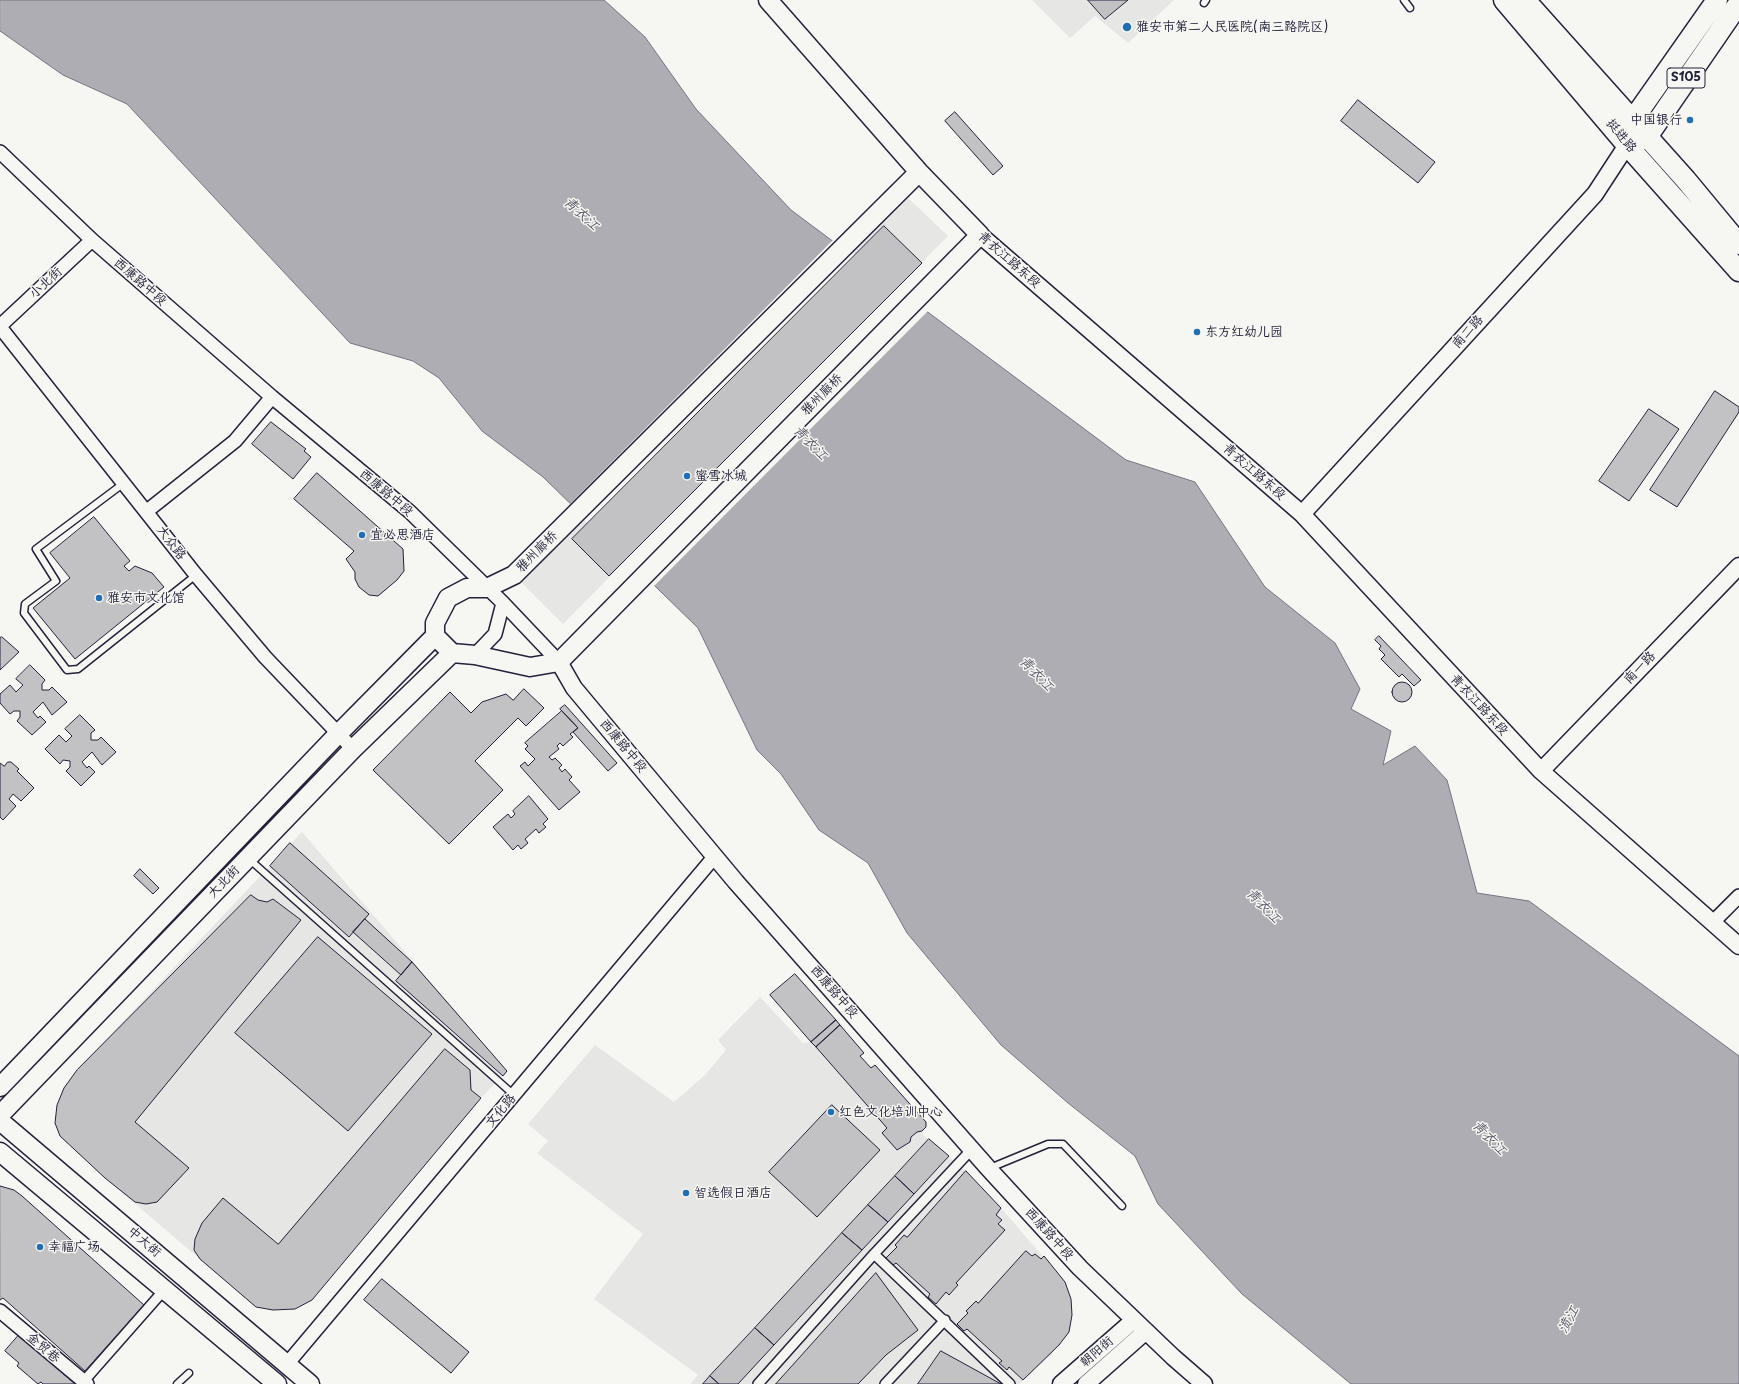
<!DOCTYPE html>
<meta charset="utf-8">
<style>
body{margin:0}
canvas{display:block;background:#f6f6f2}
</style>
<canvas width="1739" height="1384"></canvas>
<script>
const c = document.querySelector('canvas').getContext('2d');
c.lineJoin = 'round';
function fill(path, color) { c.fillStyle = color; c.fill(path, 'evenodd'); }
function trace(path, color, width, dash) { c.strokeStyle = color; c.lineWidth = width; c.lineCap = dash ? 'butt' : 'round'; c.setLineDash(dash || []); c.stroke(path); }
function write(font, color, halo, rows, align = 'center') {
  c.font = font + ' "Playpen Sans","LXGW WenKai TC",sans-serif'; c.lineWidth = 3; c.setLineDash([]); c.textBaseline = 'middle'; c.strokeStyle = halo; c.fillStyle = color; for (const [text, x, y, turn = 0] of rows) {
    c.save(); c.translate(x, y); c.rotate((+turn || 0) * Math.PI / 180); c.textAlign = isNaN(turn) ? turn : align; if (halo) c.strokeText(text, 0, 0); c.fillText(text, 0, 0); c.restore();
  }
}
fill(new Path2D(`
 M 1032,0 L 1174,0 L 1128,43 L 1095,16 L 1070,38 Z
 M 904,194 L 948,236 L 563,624 L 520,581 Z
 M 302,832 L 507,1071 L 481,1098 L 312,1300 L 295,1309 L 273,1310 L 256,1307 L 105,1178 L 57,1105 L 64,1088 L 77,1070 Z
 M 760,997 L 803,1043 L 811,1042 L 836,1020 L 864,1053 L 860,1057 L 871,1068 L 875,1065 L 926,1122 L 922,1134 L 966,1171 L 1001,1208 L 1065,1282 L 1071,1299 L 1069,1332 L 1050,1356 L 1019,1384 L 690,1384 L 698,1375 L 594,1299 L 643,1234 L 537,1153 L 548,1141 L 528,1124 L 595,1045 L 674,1102 L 705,1075 L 726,1050 L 718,1040 Z`), '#e6e6e4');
const water = new Path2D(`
 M 0,0 L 604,0 L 645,37 L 696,109 L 791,210 L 1126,460 L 1195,482 L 1265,587 L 1335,643 L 1360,689 L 1351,709 L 1391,731 L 1383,765 L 1415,746 L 1447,780 L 1477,893 L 1529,901 L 1739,1056 L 1739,1384 L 1351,1384 L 1242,1294 L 1158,1204 L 1135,1156 L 1068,1103 L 1001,1045 L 907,933 L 868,863 L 819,830 L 781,774 L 757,750 L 698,628 L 543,477 L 482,431 L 439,378 L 413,361 L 350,343 L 127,104 L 63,75 L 0,31 Z`);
fill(water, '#adadb3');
trace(water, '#757583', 1);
fill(new Path2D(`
 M 834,239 L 929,310 L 653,587 L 569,505 Z`), '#f6f6f2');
const building = new Path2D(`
 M 1088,0 L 1128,0 L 1105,19 Z
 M 1358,100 L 1435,162 L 1418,183 L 1341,121 Z
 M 955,112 L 1003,166 L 993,175 L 945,121 Z
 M 884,226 L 922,263 L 609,576 L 572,539 Z
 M 1715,391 L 1739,407 L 1739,412 L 1677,507 L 1650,490 Z
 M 1649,409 L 1679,429 L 1629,501 L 1599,481 Z
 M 271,422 L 306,449 L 304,451 L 311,457 L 293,479 L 252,444 Z
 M 317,473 L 403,549 L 404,571 L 397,580 L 378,596 L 369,595 L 359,587 L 355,579 L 355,572 L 346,559 L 354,551 L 294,499 Z
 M 94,517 L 130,561 L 124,566 L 129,571 L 135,566 L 152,573 L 164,587 L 75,659 L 33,608 L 70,578 L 50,553 Z
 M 1379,636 L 1421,680 L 1414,686 L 1402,674 L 1399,677 L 1381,659 L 1385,655 L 1379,649 L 1381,646 L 1375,640 Z
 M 2,637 L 19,652 L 0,670 L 0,638 Z
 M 30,665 L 45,680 L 42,684 L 42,690 L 49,690 L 52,687 L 67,702 L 52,715 L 43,702 L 33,712 L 38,718 L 40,716 L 46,722 L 32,735 L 17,721 L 20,717 L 20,711 L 14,711 L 10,714 L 0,703 L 0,694 L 10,685 L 16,692 L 23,685 L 16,679 Z
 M1392 692a10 10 0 1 1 20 0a10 10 0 1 1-20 0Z
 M 524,689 L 544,708 L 526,726 L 518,718 L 475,761 L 503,790 L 449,844 L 373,770 L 450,692 L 471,713 L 482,702 L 506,694 L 513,700 Z
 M 565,705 L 617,763 L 608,771 L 573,732 L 578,728 L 560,709 Z
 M 562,711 L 578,728 L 570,734 L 573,737 L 563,746 L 560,743 L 557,746 L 559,749 L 549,757 L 552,760 L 555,758 L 562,765 L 559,768 L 562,772 L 565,769 L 572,777 L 569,780 L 580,792 L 559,810 L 520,766 L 525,762 L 528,766 L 535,759 L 525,749 L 528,746 L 525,743 Z
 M 80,715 L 95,730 L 91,733 L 91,740 L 98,740 L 101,737 L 116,752 L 102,765 L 92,752 L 82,762 L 87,768 L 89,766 L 95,772 L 81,786 L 66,771 L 70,767 L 70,761 L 63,760 L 60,764 L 45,749 L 59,735 L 66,742 L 72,736 L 65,729 Z
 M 8,762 L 11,762 L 19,769 L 17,771 L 34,788 L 21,801 L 13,794 L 9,799 L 16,806 L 3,820 L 0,817 L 0,763 L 4,766 Z
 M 529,796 L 548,819 L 543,824 L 546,827 L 539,833 L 536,829 L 525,839 L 528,843 L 521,849 L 518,845 L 513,850 L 493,827 L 508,814 L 511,818 L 515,814 L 513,811 Z
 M 290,843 L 369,914 L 349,937 L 270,866 Z
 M 140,869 L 159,888 L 153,894 L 134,876 Z
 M 251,895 L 258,900 L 267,902 L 273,899 L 301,920 L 135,1122 L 189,1168 L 157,1202 L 146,1204 L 135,1202 L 105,1178 L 60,1136 L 55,1123 L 57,1105 L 64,1088 L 77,1070 Z
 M 365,919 L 412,962 L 401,975 L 353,932 Z
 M 318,937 L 432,1034 L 348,1131 L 235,1033 Z
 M 412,962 L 507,1071 L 503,1076 L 396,981 Z
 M 795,974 L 836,1020 L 811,1042 L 770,995 Z
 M 836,1020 L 840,1025 L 816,1047 L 811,1042 Z
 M 840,1025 L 864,1053 L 860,1056 L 871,1068 L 875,1065 L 926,1122 L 926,1127 L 922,1131 L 917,1132 L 911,1137 L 910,1142 L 897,1150 L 882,1133 L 887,1128 L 816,1047 Z
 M 445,1049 L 470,1070 L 471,1090 L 481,1098 L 312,1300 L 295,1309 L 273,1310 L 256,1307 L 200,1259 L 194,1250 L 195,1239 L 202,1223 L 223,1198 L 278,1244 Z
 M 832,1105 L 880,1150 L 817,1217 L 769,1172 Z
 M 929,1139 L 949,1156 L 914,1194 L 895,1176 Z
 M 966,1171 L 1001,1208 L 996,1215 L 1002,1220 L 998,1224 L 1005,1230 L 956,1283 L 958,1285 L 949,1295 L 946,1292 L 936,1304 L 928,1297 L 930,1294 L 896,1263 L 893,1265 L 886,1258 L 897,1247 L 895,1245 L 904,1235 L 907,1237 Z
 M 895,1176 L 914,1194 L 888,1222 L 868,1205 Z
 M 0,1186 L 14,1190 L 22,1196 L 144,1305 L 85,1371 L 3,1298 L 0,1300 Z
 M 868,1205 L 888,1222 L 862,1250 L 842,1233 Z
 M 842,1233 L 862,1250 L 774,1345 L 755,1328 Z
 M 1026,1251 L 1032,1256 L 1035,1254 L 1041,1259 L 1044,1256 L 1065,1282 L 1071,1299 L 1072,1315 L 1069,1332 L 1059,1345 L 1023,1380 L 1009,1367 L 1007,1370 L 999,1363 L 1002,1361 L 967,1329 L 964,1331 L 957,1324 L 968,1313 L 966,1311 L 976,1301 L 978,1303 Z
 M 876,1273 L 918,1330 L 886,1355 L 858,1384 L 776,1384 Z
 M 382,1279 L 469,1352 L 451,1373 L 364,1300 Z
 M 755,1328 L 774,1345 L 738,1384 L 719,1384 L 710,1376 Z
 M 19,1335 L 75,1384 L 43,1384 L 41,1382 L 38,1384 L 17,1366 L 19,1363 L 5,1351 Z
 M 941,1351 L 1001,1384 L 918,1384 Z
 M 710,1376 L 719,1384 L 703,1384 Z`);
fill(building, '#c2c2c4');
trace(building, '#22223b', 1);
const service = new Path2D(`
 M 1404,0 L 1410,8
 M 1204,3 L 1206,0
 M 124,483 L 36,549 L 56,581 L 25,604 L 24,613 L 67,670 L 78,669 L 196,575
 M 249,859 L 514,1095
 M 990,1168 L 1048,1144 L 1063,1144 L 1122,1206
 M 177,1384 L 189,1373`);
const pedestrian = new Path2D(`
 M 874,1254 L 1010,1384
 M 84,1381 L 165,1289
 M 758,1384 L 874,1254 L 972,1149
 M 885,1384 L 945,1320`);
const minor = new Path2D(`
 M 0,152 L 92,240 L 272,397 L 410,512 L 503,603 L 559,662
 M 0,326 L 92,240
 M 0,327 L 196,575 L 265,657 L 353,749
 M 147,511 L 235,441 L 272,397
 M 475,655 L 495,634 L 503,603
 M 1713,922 L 1739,896
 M 0,1311 L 87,1384
 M 287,1364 L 715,856`);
const tertiary = new Path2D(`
 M 980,235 L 1302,514 L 1541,771 L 1739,946
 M 1302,514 L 1595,194 L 1627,145
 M 559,662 L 574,688 L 736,882 L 988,1168 L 1080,1268 L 1173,1357 L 1204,1384
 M 1541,771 L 1739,566
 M 1061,1384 L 1134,1320
 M 1086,1384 L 1146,1331`);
const secondary = new Path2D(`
 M 768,0 L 919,172 L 980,235 L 559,662 L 530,667 L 475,655 L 452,653 L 435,636 L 435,623 L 448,598 L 467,588 L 487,588 L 514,575 L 919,172
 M 0,1087 L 338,734 L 435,636
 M 0,1115 L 353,749 L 452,653
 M 0,1121 L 310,1384
 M 0,1152 L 277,1384`);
const primary = new Path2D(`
 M 1504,0 L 1627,145 L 1739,271
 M 1525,0 L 1686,180 L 1739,244
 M 1630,133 L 1632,121 L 1717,0
 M 1635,142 L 1647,137 L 1739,3`);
trace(service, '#22223b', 9);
trace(pedestrian, '#22223b', 12);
trace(minor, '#22223b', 16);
trace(tertiary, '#22223b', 19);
trace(secondary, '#22223b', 21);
trace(primary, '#22223b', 23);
trace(service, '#f6f6f2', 6);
trace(pedestrian, '#f6f6f2', 9);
trace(minor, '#f6f6f2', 13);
trace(tertiary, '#f6f6f2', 16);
trace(secondary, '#f6f6f2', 18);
trace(primary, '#f6f6f2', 20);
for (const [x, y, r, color] of [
 [1127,27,5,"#1f6fb2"],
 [1690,120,4,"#1f6fb2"],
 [1197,332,4,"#1f6fb2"],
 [687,476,4,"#1f6fb2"],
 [362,535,4,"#1f6fb2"],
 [99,598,4,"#1f6fb2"],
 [831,1112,4,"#1f6fb2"],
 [686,1193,4,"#1f6fb2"],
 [40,1247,4,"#1f6fb2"]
]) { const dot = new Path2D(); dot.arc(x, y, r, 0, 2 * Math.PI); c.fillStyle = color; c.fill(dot); trace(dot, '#f6f6f2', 1.5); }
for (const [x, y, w] of [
 [1686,78,38]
]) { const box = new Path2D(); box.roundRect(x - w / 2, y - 10, w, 20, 3); c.fillStyle = '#f6f6f2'; c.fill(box); trace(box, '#22223b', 1); }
write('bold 12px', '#22223b', null, [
 ["S105",1686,78]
]);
write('13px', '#22223b', '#f6f6f2', [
 ["雅安市第二人民医院(南三路院区)",1136,27],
 ["中国银行",1682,120,"right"],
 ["东方红幼儿园",1205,332],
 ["蜜雪冰城",695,476],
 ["宜必思酒店",370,535],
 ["雅安市文化馆",107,598],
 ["红色文化培训中心",839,1112],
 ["智选假日酒店",694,1193],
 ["幸福广场",48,1247]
], 'left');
write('13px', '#22223b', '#f6f6f2', [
 ["挺进路",1621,136,50],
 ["青衣江路东段",1009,260,41],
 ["西康路中段",140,282,41],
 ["小北街",46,283,-43],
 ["南二路",1468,332,-48],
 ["雅州廊桥",822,395,-45],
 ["青衣江路东段",1254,472,41],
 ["西康路中段",386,493,40],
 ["大众路",171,543,53],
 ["雅州廊桥",537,552,-45],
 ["南一路",1640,668,-46],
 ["青衣江路东段",1479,705,47],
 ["西康路中段",623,746,50],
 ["大北街",224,882,-46],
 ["西康路中段",834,992,49],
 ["文化路",501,1111,-50],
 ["西康路中段",1049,1234,48],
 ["中大街",144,1242,40],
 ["金贸巷",43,1348,40],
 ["朝阳街",1097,1352,-41]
]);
write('italic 14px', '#535365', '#f6f6f2', [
 ["青衣江",581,214,43],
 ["青衣江",810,443,46],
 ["青衣江",1036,674,46],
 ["青衣江",1263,906,46],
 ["青衣江",1489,1138,46],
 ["𣸣江",1569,1320,-62]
]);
</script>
